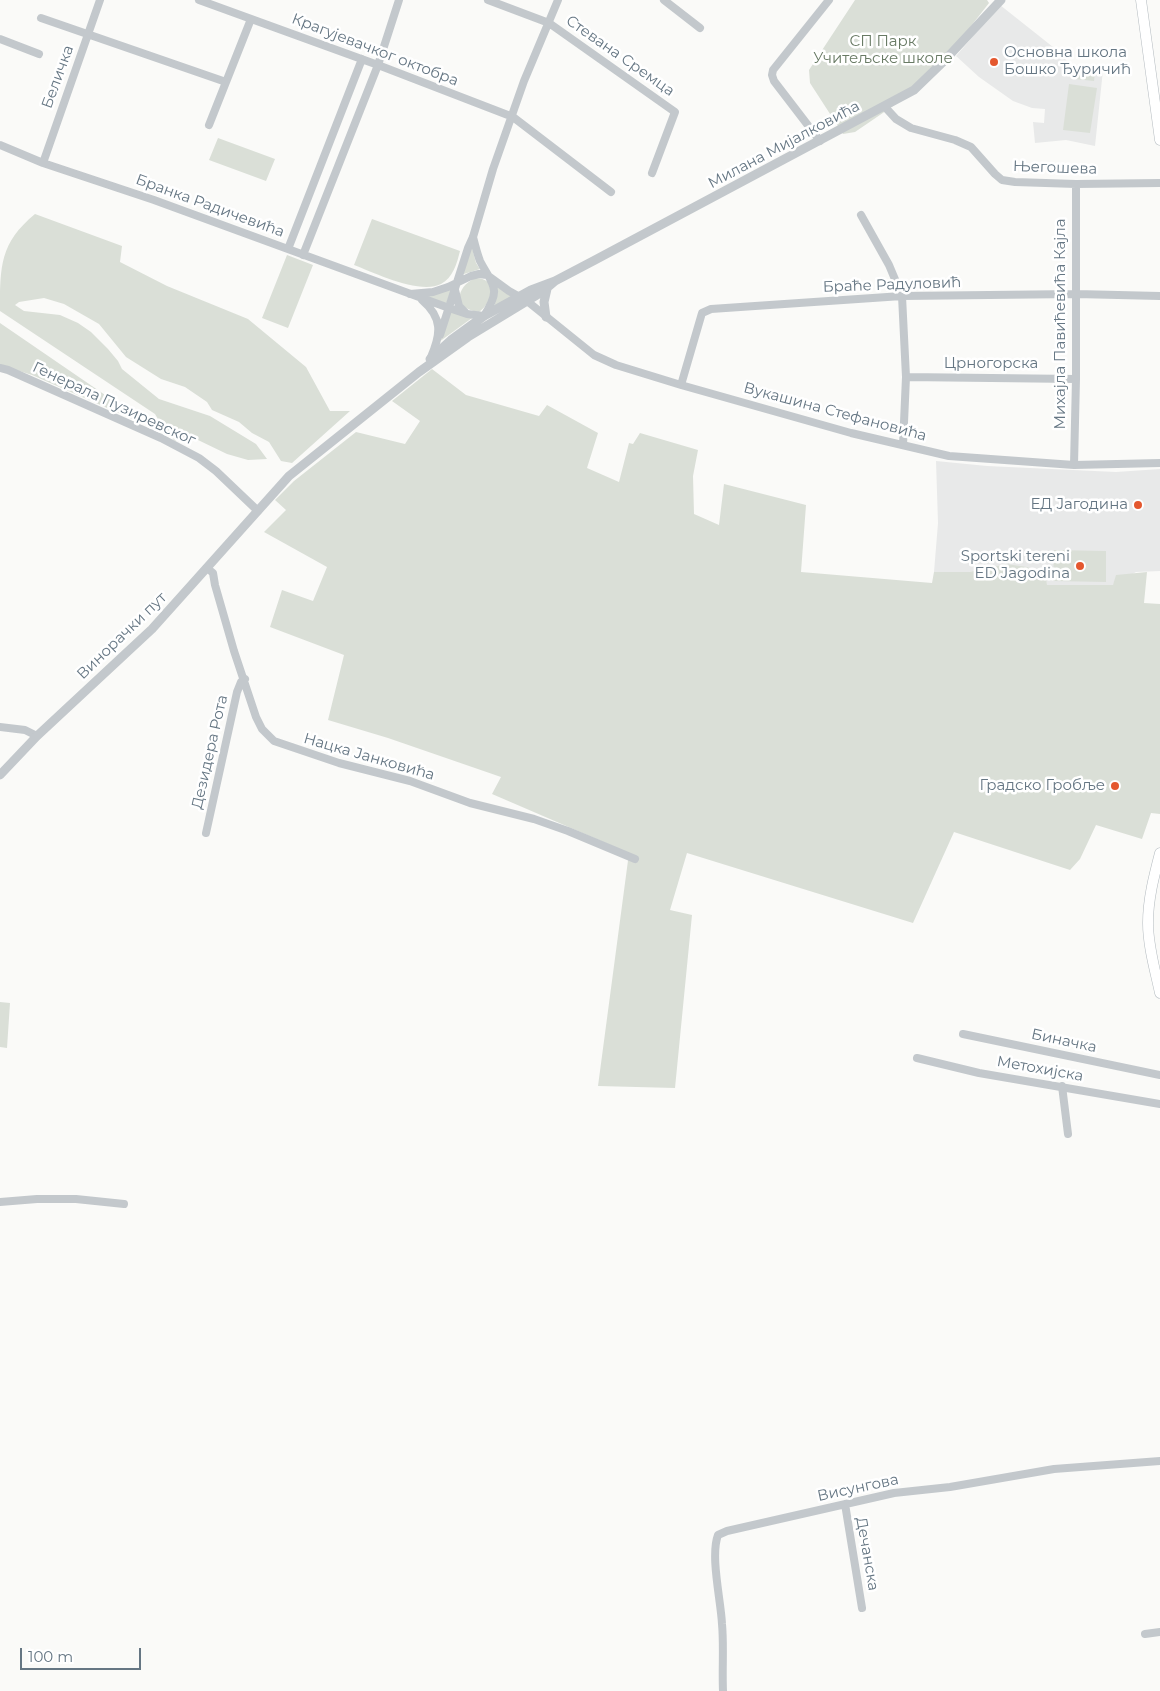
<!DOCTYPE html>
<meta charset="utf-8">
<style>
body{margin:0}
#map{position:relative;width:1160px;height:1691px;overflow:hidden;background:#fafaf8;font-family:Montserrat,sans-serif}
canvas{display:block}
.scale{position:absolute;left:20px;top:1648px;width:121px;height:22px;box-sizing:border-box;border:2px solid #657683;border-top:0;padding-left:6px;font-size:15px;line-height:18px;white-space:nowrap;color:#657683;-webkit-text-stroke:4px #fff;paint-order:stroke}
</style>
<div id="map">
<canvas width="1160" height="1691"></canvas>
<div class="scale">100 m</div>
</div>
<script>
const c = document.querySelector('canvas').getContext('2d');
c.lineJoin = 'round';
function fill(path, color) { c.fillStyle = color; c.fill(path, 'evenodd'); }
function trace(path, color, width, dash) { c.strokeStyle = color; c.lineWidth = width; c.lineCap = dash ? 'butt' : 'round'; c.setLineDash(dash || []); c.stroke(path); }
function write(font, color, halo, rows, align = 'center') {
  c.font = font + ' Montserrat,sans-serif'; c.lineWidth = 5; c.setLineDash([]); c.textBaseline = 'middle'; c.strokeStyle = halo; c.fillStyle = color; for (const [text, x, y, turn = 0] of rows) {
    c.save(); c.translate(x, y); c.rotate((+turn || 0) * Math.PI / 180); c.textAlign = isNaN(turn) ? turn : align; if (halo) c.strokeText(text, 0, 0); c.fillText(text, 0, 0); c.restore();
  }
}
fill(new Path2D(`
 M 1000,5 L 1053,47 L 1072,66 L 1103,70 L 1095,146 L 1066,140 L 1035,143 L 1033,122 L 1044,123 L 1045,109 L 1032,108 L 1013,101 L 979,77 L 956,56 Z
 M 936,461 L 987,466 L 1116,472 L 1160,469 L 1160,571 L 1136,572 L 1113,585 L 1047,585 L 1045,576 L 1006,564 L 969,572 L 934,572 L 938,523 Z`), '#e8e9e9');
fill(new Path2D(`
 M 855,0 L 987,0 L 989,3 L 950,53 L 896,104 L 855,132 L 843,134 L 810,83 L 809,70 Z
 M 1075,72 L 1095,73 L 1094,81 L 1075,79 Z
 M 1069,84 L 1097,88 L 1090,133 L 1063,130 Z
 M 218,138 L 275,159 L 266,181 L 209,160 Z
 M 35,214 L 122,246 L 120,262 L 167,286 L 248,319 L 306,367 L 330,411 L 350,411 L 292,463 L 281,461 L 269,442 L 252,433 L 239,422 L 212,410 L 207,402 L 185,387 L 161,379 L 126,357 L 99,324 L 64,304 L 44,298 L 19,302 L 15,305 L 24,311 L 60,315 L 78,323 L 91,332 L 108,349 L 118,361 L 122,369 L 159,399 L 210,416 L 256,444 L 267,459 L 248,460 L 227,454 L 198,440 L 188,437 L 175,441 L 165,431 L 155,414 L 0,311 C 0,266 0,243 35,214 Z
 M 372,219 L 460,251 C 457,263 453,278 441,284 C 420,295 375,273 354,265 Z
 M 472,248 L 476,263 L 480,269 L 464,274 L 464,271 L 470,249 Z
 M 287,255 L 313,265 L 288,328 L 262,318 Z
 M 475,278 C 498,278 494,301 479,312 C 453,309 455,288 475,278 Z
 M 497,287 L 512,296 L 494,307 L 496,300 Z
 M 452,289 L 446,304 L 425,297 Z
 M 450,311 L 472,318 L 439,342 Z
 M 0,323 L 127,410 L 137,421 L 32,375 L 0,365 Z
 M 432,369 L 466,395 L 539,416 L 547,405 L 598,433 L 587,468 L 619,482 L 629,443 L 633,444 L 640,433 L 698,450 L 693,476 L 694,514 L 719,525 L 724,484 L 806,505 L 801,572 L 932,583 L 934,572 L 969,572 L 1006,564 L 1027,567 L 1046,576 L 1047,585 L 1113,585 L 1116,575 L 1147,572 L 1144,603 L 1160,604 L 1160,814 L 1151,813 L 1142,839 L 1096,825 L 1080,859 L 1070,870 L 954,832 L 913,923 L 687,853 L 670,910 L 692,915 L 675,1088 L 598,1086 L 629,853 L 492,794 L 501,777 L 388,738 L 328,720 L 344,655 L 270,627 L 282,590 L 313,601 L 327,567 L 264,532 L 286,510 L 275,500 L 294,481 L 356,432 L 405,444 L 420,421 L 392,401 Z
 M 1054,550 L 1106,551 L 1106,582 L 1053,581 Z
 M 0,1002 L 10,1003 L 7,1048 L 0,1047 Z`), '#dadfd7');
const secondary = new Path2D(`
 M 1141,0 L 1160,140
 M 1160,853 C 1154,876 1148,899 1148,923 C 1148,946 1155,970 1160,993`);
trace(secondary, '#b3babf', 11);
trace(new Path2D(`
 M 199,0 L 378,65 L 513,117 L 611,192
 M 488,0 L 549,23 L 675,112 L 652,173
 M 664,0 L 700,28
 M 41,18 L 226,82
 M 0,39 L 39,54
 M 885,107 L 896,119 L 911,128 L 955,140 L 971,147 L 995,174 L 1002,180 L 1015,182 L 1076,184 L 1160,183
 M 209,125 L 251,19
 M 820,141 L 774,81 L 772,75 L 773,70 L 829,0
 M 0,145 L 43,163 L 154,200 L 449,308 L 467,314 L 484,316 C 502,288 493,286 480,261 C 477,253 475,245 473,237
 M 43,163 L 100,0
 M 861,215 L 889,265 L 902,296 L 906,377 L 903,445
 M 288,249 L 362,59
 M 303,255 L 378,65 L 399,0
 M 455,290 L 459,306 L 466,313
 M 410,294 L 433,292 L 448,287 L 471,276 L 479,274 L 487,275 L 509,291 L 527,301 L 594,355 L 616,365 L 681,385 L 851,433 L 949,456 L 1074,465 L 1160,463
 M 422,300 C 443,318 441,334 431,357
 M 440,335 L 468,248 L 473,237 L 493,169 L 524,81 L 558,0
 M 0,368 L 8,370 L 161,438 L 199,458 L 216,471 L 258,511
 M 906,377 L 1076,379
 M 681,385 L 702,313 L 711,309 L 902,296 L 1076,294 L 1160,296
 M 1074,465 L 1076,379 L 1076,184
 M 207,568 L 213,573 L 215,585 L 234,651 L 256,717 L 262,729 L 274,741 L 339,763 L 410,781 L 470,803 L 534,819 L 568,831 L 635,859
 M 0,727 L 25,730 L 37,736
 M 206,833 L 237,692 L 241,682 L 245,679
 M 963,1034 L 1160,1075
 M 917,1058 L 979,1073 L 1160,1104
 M 1062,1086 L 1068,1134
 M 0,1202 L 37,1199 L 76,1199 L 124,1204
 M 845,1504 L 862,1608
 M 1145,1634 L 1160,1632
 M 723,1691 C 722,1669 724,1646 722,1624 C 721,1601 710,1556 718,1535 L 727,1531 L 894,1493 L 950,1487 L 1054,1469 L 1160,1461`), '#c3c8cc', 8);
trace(new Path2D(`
 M 546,317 L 544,302 L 547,289
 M 430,359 L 451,340 L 484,316 L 531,290 L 555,281 L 595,260 L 914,90 L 944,61 L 1001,0
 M 0,775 L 37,736 L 152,629 L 289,476 L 419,372 L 468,337 L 542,292 L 555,281`), '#c3c8cc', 9);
trace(secondary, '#fff', 10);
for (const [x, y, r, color] of [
 [994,62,5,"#e4572e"],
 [1138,505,5,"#e4572e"],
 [1080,566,5,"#e4572e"],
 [1115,786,5,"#e4572e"]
]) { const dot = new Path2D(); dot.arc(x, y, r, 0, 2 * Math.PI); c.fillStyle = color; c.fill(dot); trace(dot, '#fff', 2); }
write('15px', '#687a64', '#fff', [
 ["СП Парк",883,42],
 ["Учитељске школе",883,59]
]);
write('15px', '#657683', '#fff', [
 ["Крагујевачког октобра",375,50,21],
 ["Стевана Сремца",620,56,35],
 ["Беличка",58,77,-70],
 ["Милана Мијалковића",784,145,-28],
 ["Његошева",1055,168,2],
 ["Бранка Радичевића",210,206,20],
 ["Браће Радуловић",892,285,-2],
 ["Михајла Павићевића Кајла",1061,324,-90],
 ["Црногорска",991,364],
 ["Генерала Пузиревског",114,404,25],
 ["Вукашина Стефановића",835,412,15],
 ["Винорачки пут",122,636,-44],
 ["Дезидера Рота",210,752,-77],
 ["Нацка Јанковића",369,757,16],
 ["Биначка",1064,1041,12],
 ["Метохијска",1040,1069,10],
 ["Висунгова",858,1488,-12],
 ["Дечанска",867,1554,80]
]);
write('15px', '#657683', '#fff', [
 ["Основна школа",1004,53,"left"],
 ["Бошко Ђуричић",1004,70,"left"],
 ["ЕД Јагодина",1128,505],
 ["Sportski tereni",1070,557],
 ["ED Jagodina",1070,574],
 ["Градско Гробље",1105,786]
], 'right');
</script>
